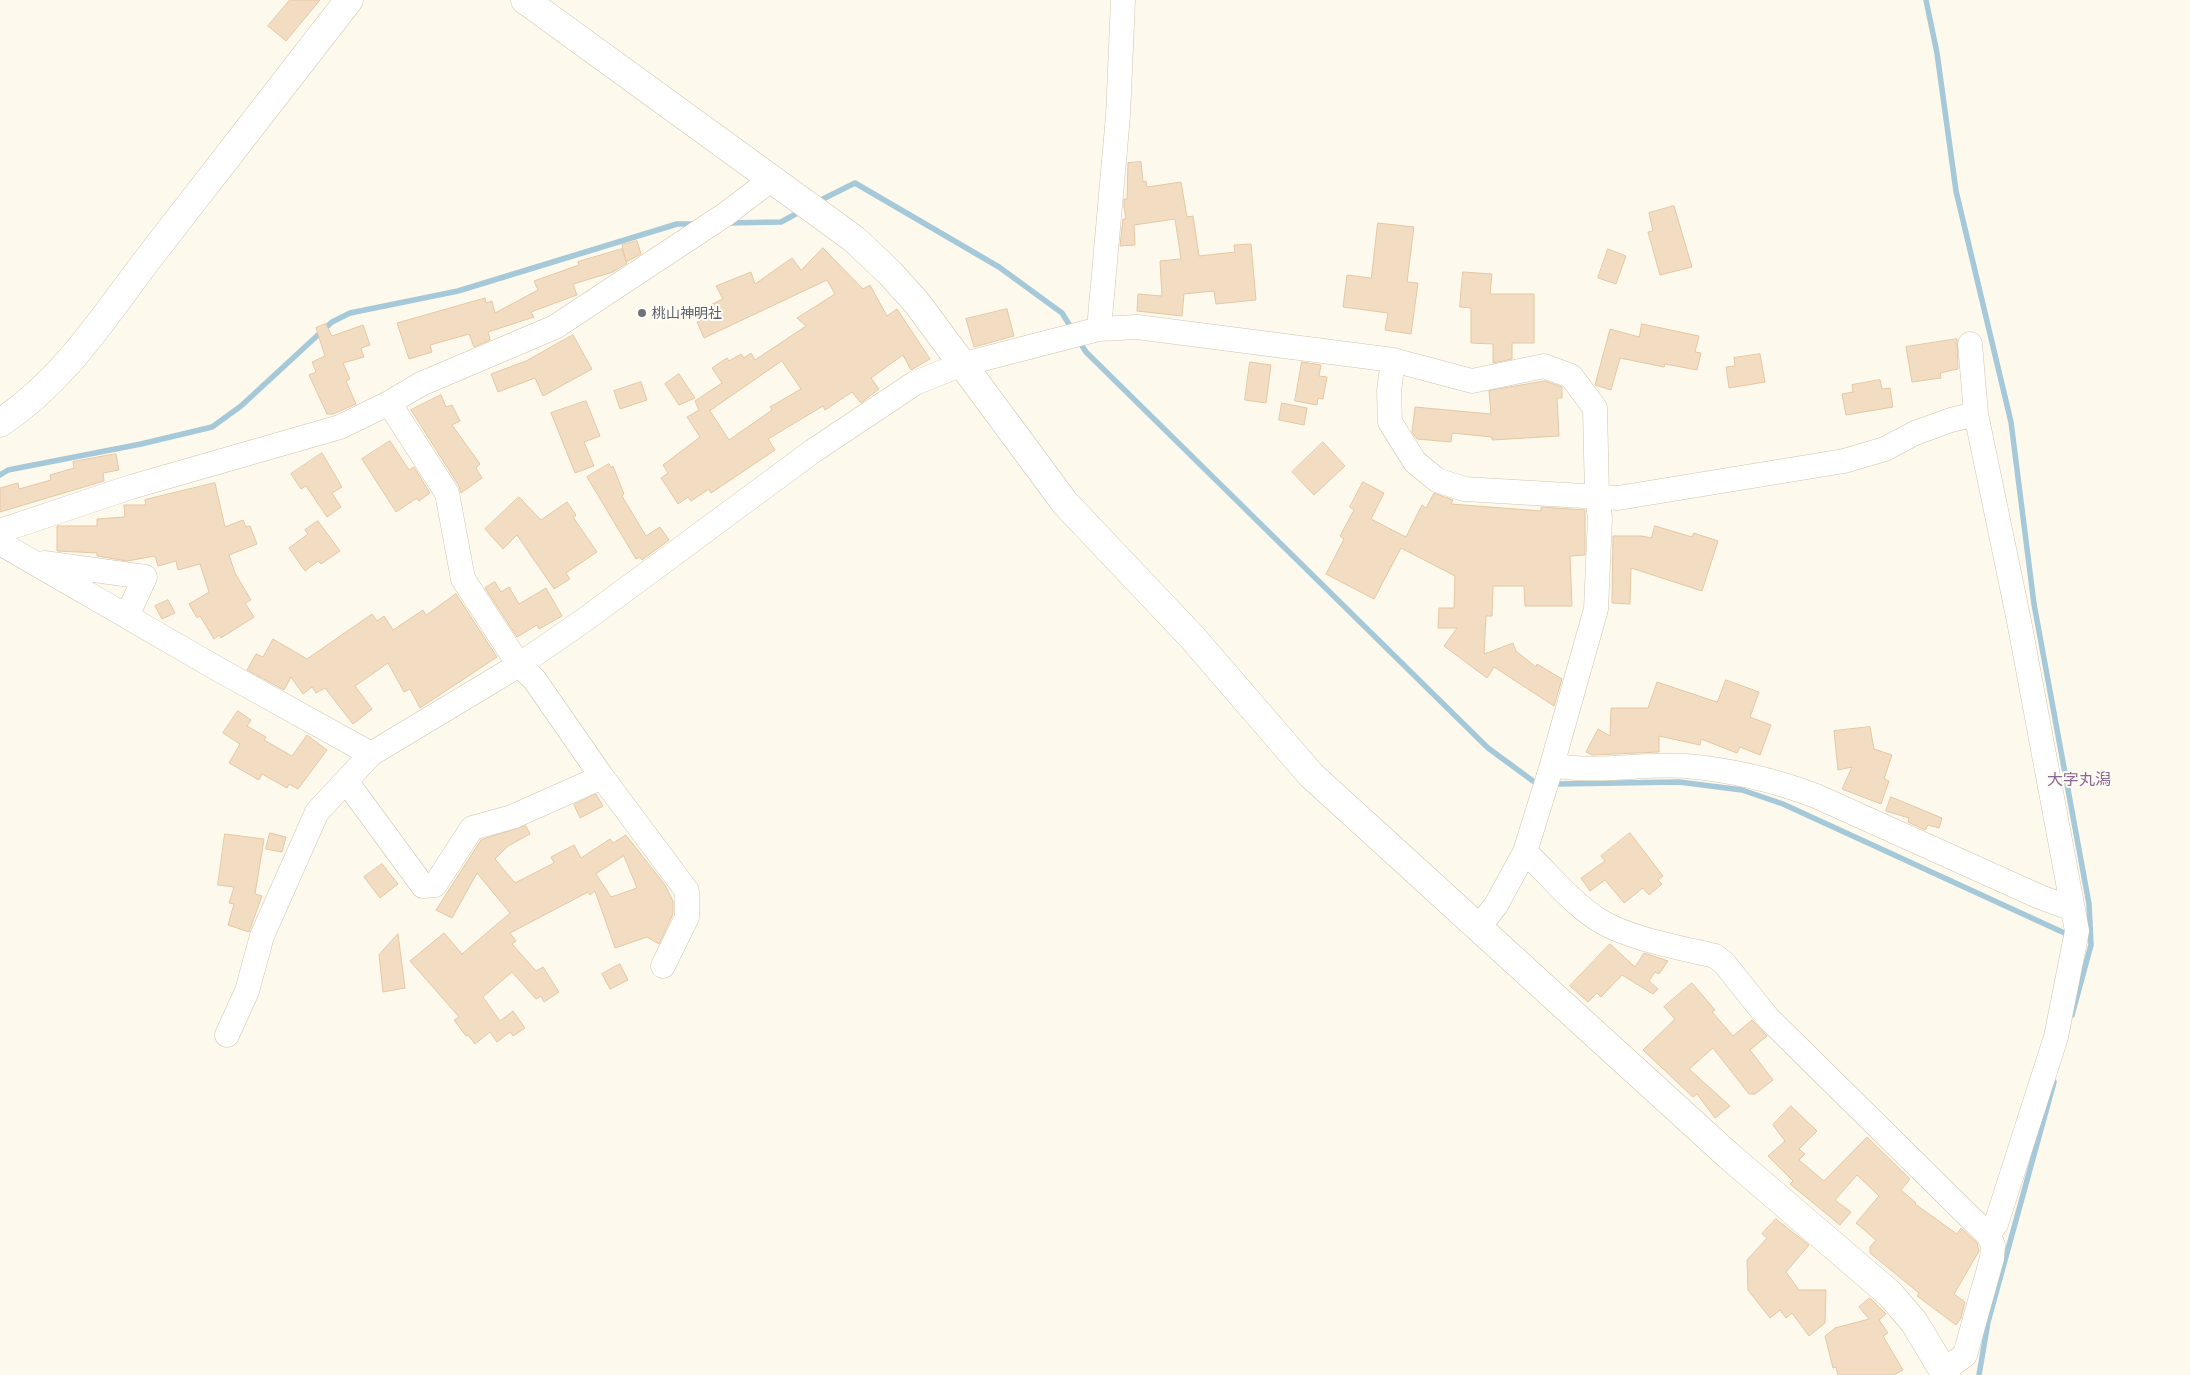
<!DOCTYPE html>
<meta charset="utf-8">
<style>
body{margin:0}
canvas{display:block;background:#fdf9ec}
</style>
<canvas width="2190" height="1375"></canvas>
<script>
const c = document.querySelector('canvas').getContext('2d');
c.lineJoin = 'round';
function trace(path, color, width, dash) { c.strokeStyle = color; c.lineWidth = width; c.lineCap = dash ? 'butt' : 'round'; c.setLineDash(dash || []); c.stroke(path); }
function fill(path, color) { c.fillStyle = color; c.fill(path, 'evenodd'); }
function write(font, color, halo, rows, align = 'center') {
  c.font = font + ' Barlow,"Noto Sans JP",sans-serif'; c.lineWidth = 4; c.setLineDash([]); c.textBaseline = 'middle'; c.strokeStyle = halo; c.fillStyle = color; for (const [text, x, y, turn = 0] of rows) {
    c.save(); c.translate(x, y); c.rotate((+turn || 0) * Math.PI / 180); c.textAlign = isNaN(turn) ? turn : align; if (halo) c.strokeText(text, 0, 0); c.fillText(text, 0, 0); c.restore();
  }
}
trace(new Path2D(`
 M 1926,0 L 1937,53 L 1956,191 L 2011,422 L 2034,604 L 2089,904 L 2091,945 L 2072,1015
 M 817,202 L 855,183 L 999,267 L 1062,313 L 1072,329
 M 727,223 L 781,222 L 803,210
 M 1078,339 L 1086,352 L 1488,748 L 1533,781
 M 0,475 L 8,470 L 141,444 L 212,427 L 241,406 L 332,322 L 350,313 L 458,291 L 677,224 L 696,224
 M 1558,784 L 1679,782 L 1742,790 L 1783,804 L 2071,936
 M 1979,1375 L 1988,1322 L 2054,1082`), '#a5c9d9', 5.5);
const building = new Path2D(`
 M 290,0 L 320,0 L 286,41 L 268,26 Z
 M 1141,162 L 1143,182 L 1146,181 L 1147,187 L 1181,182 L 1187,217 L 1193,216 L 1199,256 L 1235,252 L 1234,245 L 1251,244 L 1256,300 L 1216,304 L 1214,291 L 1184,294 L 1182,316 L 1137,311 L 1138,294 L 1162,296 L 1160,261 L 1181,259 L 1175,219 L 1134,225 L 1135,245 L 1120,246 L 1123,219 L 1126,219 L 1124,207 L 1124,199 L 1127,199 L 1128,163 Z
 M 1674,206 L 1692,267 L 1660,275 L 1648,232 L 1653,231 L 1649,213 Z
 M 1378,223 L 1414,227 L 1407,282 L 1418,283 L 1411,334 L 1385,330 L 1388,313 L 1343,307 L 1347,275 L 1371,278 Z
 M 637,241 L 641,254 L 626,262 L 622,245 Z
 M 823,248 L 863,289 L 870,285 L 887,316 L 897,309 L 930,359 L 911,370 L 903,355 L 871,378 L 879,389 L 861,403 L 852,392 L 825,410 L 823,406 L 768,439 L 775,450 L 735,477 L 711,493 L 709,489 L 691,501 L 688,497 L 678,504 L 661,478 L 668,473 L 663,465 L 700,437 L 687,417 L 699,410 L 695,401 L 722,383 L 712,368 L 727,358 L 729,361 L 741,354 L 744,358 L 751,353 L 755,360 L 806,326 L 797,318 L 835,294 L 827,280 L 704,338 L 697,322 L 706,318 L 704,313 L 708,311 L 706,307 L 723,299 L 716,286 L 751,272 L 755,284 L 792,258 L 801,270 ZM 782,361 L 801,389 L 770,407 L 772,410 L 729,440 L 710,411 Z
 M 622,249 L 627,263 L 613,272 L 573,284 L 577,295 L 531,312 L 534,317 L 488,332 L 490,340 L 474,347 L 469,334 L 430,345 L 432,352 L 409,359 L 397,323 L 485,298 L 486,303 L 492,301 L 495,313 L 538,290 L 534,281 L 579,265 L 578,262 Z
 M 1608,249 L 1626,256 L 1616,284 L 1598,278 Z
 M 1463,272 L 1492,274 L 1490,294 L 1534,294 L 1534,343 L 1512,343 L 1512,359 L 1493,363 L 1493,344 L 1471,343 L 1471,308 L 1460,307 Z
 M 1007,309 L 1014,336 L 974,347 L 966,319 Z
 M 326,324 L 332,336 L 363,325 L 370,345 L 361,348 L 364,357 L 343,363 L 350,379 L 346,381 L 356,404 L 333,414 L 327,414 L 309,375 L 316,372 L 312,362 L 325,356 L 316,328 Z
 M 1642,324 L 1699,336 L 1695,352 L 1701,353 L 1697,370 L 1665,364 L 1664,367 L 1620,358 L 1611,390 L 1595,385 L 1610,329 L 1639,337 Z
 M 573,335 L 592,369 L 543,396 L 535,378 L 498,392 L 491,374 L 526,361 Z
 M 1957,339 L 1958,369 L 1940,373 L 1941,378 L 1912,382 L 1906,347 Z
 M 1760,354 L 1765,382 L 1729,388 L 1726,367 L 1735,366 L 1734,358 Z
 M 1250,362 L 1271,365 L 1266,403 L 1245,400 Z
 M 1302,362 L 1321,365 L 1319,376 L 1327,377 L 1323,399 L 1318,398 L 1317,405 L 1295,401 Z
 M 679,374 L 695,398 L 679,405 L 665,384 Z
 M 1880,380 L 1882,389 L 1890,388 L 1893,407 L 1846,415 L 1842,394 L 1853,392 L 1852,385 Z
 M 1545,381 L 1562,387 L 1562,398 L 1557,398 L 1559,436 L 1492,440 L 1492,437 L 1452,433 L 1451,442 L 1417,439 L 1412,432 L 1415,407 L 1491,414 L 1489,391 Z
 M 641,382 L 647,400 L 620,409 L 614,391 Z
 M 441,395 L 446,407 L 452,405 L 460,421 L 452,425 L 480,464 L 476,468 L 482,478 L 461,493 L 459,486 L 411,410 Z
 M 586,401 L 600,436 L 584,442 L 594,466 L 575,473 L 551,413 Z
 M 1282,403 L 1307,408 L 1304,425 L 1279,420 Z
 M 390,441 L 409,470 L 414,467 L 430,493 L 419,501 L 417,498 L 396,512 L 362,459 Z
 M 1323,442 L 1345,466 L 1314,495 L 1292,472 Z
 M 322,453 L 342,487 L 332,493 L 341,507 L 327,517 L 306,486 L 301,489 L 291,474 Z
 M 116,454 L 119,470 L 103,473 L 104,481 L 0,512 L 0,488 L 18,483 L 19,489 L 51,480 L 50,475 L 74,468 L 73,462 Z
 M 609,464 L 612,468 L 613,466 L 624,494 L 622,496 L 646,536 L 660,527 L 669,540 L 642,560 L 640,557 L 636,559 L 587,477 Z
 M 1363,482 L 1384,493 L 1371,519 L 1406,537 L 1422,505 L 1426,508 L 1434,493 L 1453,500 L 1451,504 L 1541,511 L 1541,507 L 1585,510 L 1585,555 L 1570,556 L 1572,606 L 1525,606 L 1524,586 L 1493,586 L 1492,616 L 1486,616 L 1484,654 L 1513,643 L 1516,651 L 1536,667 L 1537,664 L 1562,679 L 1554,706 L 1494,667 L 1487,678 L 1444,646 L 1457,628 L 1438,628 L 1439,608 L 1454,608 L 1455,576 L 1401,548 L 1374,599 L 1326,574 L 1344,539 L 1340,536 L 1354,510 L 1350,507 Z
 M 215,483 L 225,527 L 243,520 L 246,527 L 250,526 L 257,544 L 229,555 L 235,573 L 251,600 L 245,603 L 254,617 L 221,638 L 219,635 L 214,639 L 200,616 L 197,618 L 189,604 L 209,592 L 200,564 L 178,570 L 176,561 L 158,566 L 155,556 L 127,561 L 97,556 L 97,553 L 57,551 L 57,526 L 97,526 L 97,519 L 125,517 L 124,505 L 146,505 L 145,500 Z
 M 519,497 L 541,520 L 567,502 L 576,515 L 573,517 L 597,552 L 566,573 L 570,579 L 554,589 L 517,535 L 503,549 L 485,529 Z
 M 318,521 L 340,551 L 321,564 L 318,561 L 305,571 L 289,548 L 308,534 L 305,530 Z
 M 1655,526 L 1692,537 L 1694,533 L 1718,541 L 1702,591 L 1631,568 L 1630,604 L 1612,603 L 1613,536 L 1642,536 L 1651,538 Z
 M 495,582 L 501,592 L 509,587 L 519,604 L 546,588 L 562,616 L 539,629 L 537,625 L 517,637 L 485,588 Z
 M 456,594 L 497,657 L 420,708 L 410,689 L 404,692 L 388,663 L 355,686 L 372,709 L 353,724 L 325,688 L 316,693 L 312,687 L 303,694 L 291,677 L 284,690 L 247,670 L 256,654 L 263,657 L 273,639 L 307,659 L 372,614 L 377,621 L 384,616 L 393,630 L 423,610 L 426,615 Z
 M 168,600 L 175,613 L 162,619 L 155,606 Z
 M 1726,680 L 1759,692 L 1750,717 L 1771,725 L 1760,755 L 1740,747 L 1737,753 L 1701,739 L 1700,745 L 1659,736 L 1659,752 L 1592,755 L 1586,752 L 1598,729 L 1610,736 L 1611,708 L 1648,708 L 1657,682 L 1717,702 Z
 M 238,711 L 251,720 L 247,726 L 266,737 L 264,740 L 292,756 L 307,735 L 327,750 L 298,789 L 289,784 L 287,788 L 262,774 L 259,780 L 229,763 L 240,744 L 223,733 Z
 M 1870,727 L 1874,749 L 1892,755 L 1884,779 L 1889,781 L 1881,804 L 1842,789 L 1852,767 L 1838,770 L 1834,731 Z
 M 596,794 L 603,806 L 580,818 L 574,805 Z
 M 1891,797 L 1942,818 L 1939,828 L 1928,825 L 1925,830 L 1908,822 L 1909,818 L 1886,811 Z
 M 526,826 L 530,834 L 508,846 L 495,859 L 515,883 L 554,863 L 551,857 L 574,845 L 581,858 L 610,839 L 613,843 L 626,835 L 665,885 L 673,901 L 673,914 L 659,944 L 647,937 L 615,948 L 595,891 L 590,895 L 588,892 L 510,933 L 516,941 L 512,944 L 536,971 L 543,967 L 559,992 L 544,1002 L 541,996 L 536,999 L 512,972 L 483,997 L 500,1021 L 513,1011 L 525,1028 L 513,1036 L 510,1032 L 497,1042 L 490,1032 L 475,1044 L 468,1035 L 466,1036 L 454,1020 L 459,1017 L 410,961 L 444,933 L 462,954 L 510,913 L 477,873 L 452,918 L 436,910 L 481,840 ZM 624,856 L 637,888 L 611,897 L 596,874 Z
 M 270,833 L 286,837 L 282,852 L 266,849 Z
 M 1630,833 L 1663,876 L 1658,880 L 1662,884 L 1649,895 L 1643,888 L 1624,903 L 1605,880 L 1590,891 L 1581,878 L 1605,861 L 1601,856 Z
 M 225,834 L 264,839 L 255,894 L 262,896 L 249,932 L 228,925 L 234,904 L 229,903 L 234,887 L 218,885 Z
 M 382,864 L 398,884 L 380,898 L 364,877 Z
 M 398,934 L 405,988 L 383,992 L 379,955 Z
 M 1610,944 L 1635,967 L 1644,953 L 1668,961 L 1659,974 L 1655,972 L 1649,981 L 1658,989 L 1653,994 L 1622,975 L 1601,997 L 1597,993 L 1588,1002 L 1570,986 Z
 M 620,964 L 628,980 L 610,989 L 602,974 Z
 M 1692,983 L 1715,1010 L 1712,1012 L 1733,1036 L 1752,1020 L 1767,1036 L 1750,1050 L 1773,1080 L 1755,1094 L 1749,1094 L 1713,1048 L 1689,1069 L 1730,1106 L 1715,1118 L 1697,1094 L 1693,1097 L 1643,1050 L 1675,1019 L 1664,1007 Z
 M 1791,1106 L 1817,1131 L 1799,1149 L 1805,1154 L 1799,1160 L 1824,1181 L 1867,1137 L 1910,1179 L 1901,1190 L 1916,1203 L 1915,1204 L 1957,1234 L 1961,1228 L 1977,1243 L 1979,1251 L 1954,1294 L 1965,1302 L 1961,1318 L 1956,1325 L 1917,1296 L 1919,1293 L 1870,1253 L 1870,1247 L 1876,1240 L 1856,1223 L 1879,1196 L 1857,1175 L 1835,1200 L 1851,1212 L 1840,1225 L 1790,1184 L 1793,1181 L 1768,1156 L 1785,1141 L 1773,1125 Z
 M 1776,1219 L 1809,1245 L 1786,1272 L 1799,1290 L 1826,1290 L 1825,1323 L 1809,1336 L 1792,1313 L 1786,1318 L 1780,1310 L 1770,1318 L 1748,1290 L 1747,1260 L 1767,1238 L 1762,1234 Z
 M 1870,1298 L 1886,1314 L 1879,1320 L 1888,1333 L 1883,1336 L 1903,1370 L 1894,1375 L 1838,1375 L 1836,1367 L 1833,1368 L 1825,1336 L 1835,1328 L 1869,1319 L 1859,1307 Z`);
fill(building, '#f2ddc3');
trace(building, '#e5c7a3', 1);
const street = new Path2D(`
 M 1099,329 L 1118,116 L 1123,0
 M 1970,344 L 1976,414 L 2019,621 L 2077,931 L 2056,1037 L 1996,1224 L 1988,1235
 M 1393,360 L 1389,391 L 1390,422 L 1415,462 L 1437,480 L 1464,489 L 1618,498 L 1844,461 L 1885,449 L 1915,433 L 1951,420 L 1976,414
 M 389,403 L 447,493 L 463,579 L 519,665 L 534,679 L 602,777 L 687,891 L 687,917 L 663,966
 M 0,531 L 131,487 L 340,427 L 389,403 L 421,384 L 555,327 L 726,214 L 772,179
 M 0,543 L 216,668 L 371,754 L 519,665 L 583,621 L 813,451 L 915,383 L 960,365 L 1099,329 L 1137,327 L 1393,360 L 1472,381 L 1544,366 L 1571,376 L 1595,408 L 1597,496 L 1600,518 L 1596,609 L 1552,765 L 1525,852 L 1496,905 L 1479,927
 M 44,563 L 145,577 L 127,616
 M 1552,765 C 1597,774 1641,763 1686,766 C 1730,770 1774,780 1816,796 L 2040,897 L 2073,909
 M 346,781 L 423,886 L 435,885 L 472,828 L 512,817 L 602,777
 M 1525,852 C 1550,875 1573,905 1602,922 C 1631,939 1682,948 1715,956 L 1724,963 L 1768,1018 L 1988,1235 L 1993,1245 L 1992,1258 L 1965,1355 L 1944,1370
 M 227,1035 L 247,991 L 262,936 L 317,812 L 371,754`);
const secondary = new Path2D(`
 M 525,0 L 854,239 L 890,273 L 917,303 L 1065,503 L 1192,637 L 1311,775 L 1729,1156 L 1890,1294 L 1914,1322 L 1946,1375
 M 0,423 C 66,379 104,316 151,255 C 217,170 283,85 349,0`);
trace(street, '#d0c3b0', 25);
trace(secondary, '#d3c4ae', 29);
trace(street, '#fff', 24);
trace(secondary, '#fff', 28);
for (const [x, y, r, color] of [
 [642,313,5,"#6b7280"]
]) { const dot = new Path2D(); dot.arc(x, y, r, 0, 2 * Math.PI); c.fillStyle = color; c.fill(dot); trace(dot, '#fffcf3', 2); }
write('14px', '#5b616d', '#fffcf3', [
 ["桃山神明社",652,313]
], 'left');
write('16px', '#8c6694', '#fffcf3', [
 ["大字丸潟",2079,780]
]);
</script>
